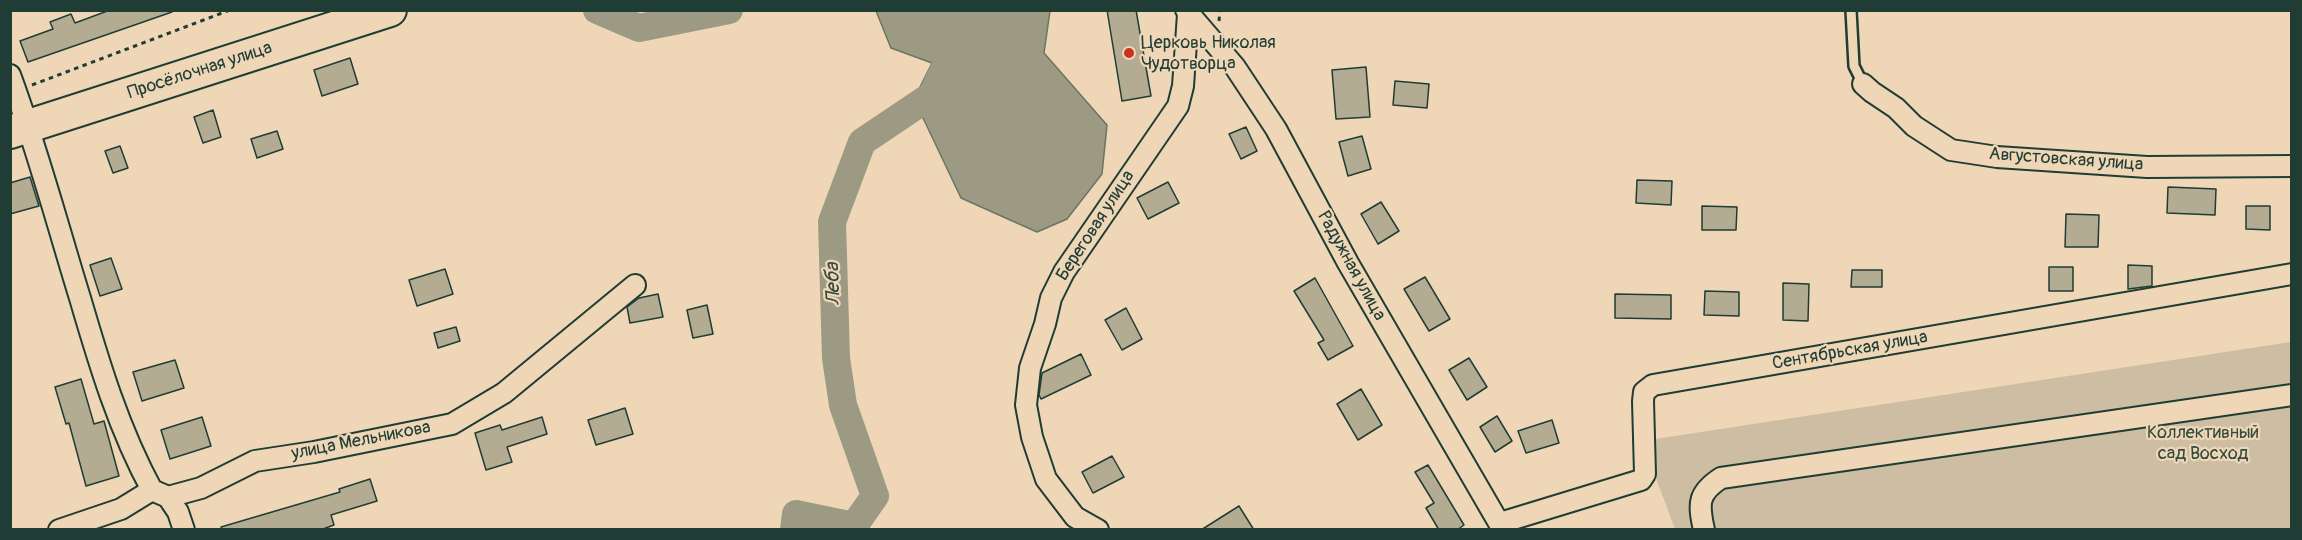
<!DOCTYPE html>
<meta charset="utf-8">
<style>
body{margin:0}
#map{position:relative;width:2302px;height:540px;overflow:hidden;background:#efd6b7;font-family:Pangolin,sans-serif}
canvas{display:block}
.frame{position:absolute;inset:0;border:12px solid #1f3d34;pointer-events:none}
</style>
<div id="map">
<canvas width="2302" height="540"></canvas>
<div class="frame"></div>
</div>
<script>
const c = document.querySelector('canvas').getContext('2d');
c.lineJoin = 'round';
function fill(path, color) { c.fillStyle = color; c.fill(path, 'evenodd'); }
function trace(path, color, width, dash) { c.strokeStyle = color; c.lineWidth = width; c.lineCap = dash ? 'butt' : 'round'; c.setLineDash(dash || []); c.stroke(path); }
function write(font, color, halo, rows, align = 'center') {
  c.font = font + ' Pangolin,sans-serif'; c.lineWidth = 4.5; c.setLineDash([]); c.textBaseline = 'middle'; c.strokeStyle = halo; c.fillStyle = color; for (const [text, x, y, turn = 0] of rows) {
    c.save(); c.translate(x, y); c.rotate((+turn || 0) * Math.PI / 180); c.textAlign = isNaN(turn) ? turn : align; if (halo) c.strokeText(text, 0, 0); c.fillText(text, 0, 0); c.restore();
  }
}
fill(new Path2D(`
 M 2291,342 L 2291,529 L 1675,529 L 1642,441 Z`), '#cdbda2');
const water = new Path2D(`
 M 876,11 L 1050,11 L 1044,53 L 1107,125 L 1102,174 L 1067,219 L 1037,232 L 961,198 L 914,99 L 932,63 L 891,48 Z`);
fill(water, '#9d9a83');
trace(water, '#6b7563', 1.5);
trace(new Path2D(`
 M 597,10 L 639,28 L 729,10
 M 794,530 L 796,514 L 854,526 L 875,496 L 843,405 L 836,358 L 832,222 L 862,142 L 932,95 L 952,53 L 942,15 L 931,10`), '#9d9a83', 28);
const building = new Path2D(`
 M 110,10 L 172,10 L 172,12 L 28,62 L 20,41 L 53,29 L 50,22 L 71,14 L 75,23 Z
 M 1107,10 L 1136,10 L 1151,96 L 1122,101 Z
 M 350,58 L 358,84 L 322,96 L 314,70 Z
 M 1366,67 L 1370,117 L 1336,119 L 1332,70 Z
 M 1395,81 L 1429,84 L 1427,108 L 1393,105 Z
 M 213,110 L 221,137 L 203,143 L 194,117 Z
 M 1246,127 L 1257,151 L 1241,159 L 1229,134 Z
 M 277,131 L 283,149 L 257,158 L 251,139 Z
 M 1362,136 L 1371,169 L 1348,176 L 1339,142 Z
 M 120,146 L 128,168 L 113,173 L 105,151 Z
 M 30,177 L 39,206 L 10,214 L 10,183 Z
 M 1637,180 L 1672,181 L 1671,205 L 1636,203 Z
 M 1168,182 L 1179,203 L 1148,219 L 1137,198 Z
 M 2168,187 L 2216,189 L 2215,215 L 2167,213 Z
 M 1381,202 L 1399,231 L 1378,244 L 1361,214 Z
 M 1702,206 L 1737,207 L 1736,230 L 1702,230 Z
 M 2246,206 L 2270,206 L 2270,230 L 2246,229 Z
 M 2066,214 L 2099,215 L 2098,247 L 2065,247 Z
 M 111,258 L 122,289 L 100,296 L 90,265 Z
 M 2128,265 L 2152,266 L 2152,286 L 2128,289 Z
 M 2049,267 L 2073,267 L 2073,291 L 2049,291 Z
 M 445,269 L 453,294 L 417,306 L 409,280 Z
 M 1852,270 L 1882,270 L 1882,287 L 1851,287 Z
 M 1425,277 L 1450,319 L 1429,331 L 1404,289 Z
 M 1315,278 L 1353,346 L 1328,360 L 1318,343 L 1324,340 L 1294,291 Z
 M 1783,283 L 1809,284 L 1808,321 L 1783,320 Z
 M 1705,291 L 1739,292 L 1739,316 L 1704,315 Z
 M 658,294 L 663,317 L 630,323 L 627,307 L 639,298 Z
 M 1615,294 L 1671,295 L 1671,319 L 1615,318 Z
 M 707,305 L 713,334 L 693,338 L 687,310 Z
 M 1126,308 L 1142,339 L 1122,350 L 1105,320 Z
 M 456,327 L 460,341 L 438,348 L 434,333 Z
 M 1081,354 L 1091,375 L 1041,399 L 1039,395 L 1042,373 Z
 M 1469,358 L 1487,387 L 1467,400 L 1449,370 Z
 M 175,360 L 184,388 L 142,401 L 133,372 Z
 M 81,379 L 94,424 L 104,421 L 119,476 L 86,486 L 69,423 L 66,424 L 55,387 Z
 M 1361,389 L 1382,425 L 1358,440 L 1337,404 Z
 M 625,408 L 633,434 L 596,445 L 588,420 Z
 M 1497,416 L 1512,441 L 1495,452 L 1480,427 Z
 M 202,417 L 211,446 L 170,459 L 161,430 Z
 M 542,417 L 547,434 L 507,447 L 512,462 L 486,470 L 475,433 L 500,425 L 502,430 Z
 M 1552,420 L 1559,443 L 1526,453 L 1518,431 Z
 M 1112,456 L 1124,477 L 1093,493 L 1082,472 Z
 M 1428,465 L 1464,525 L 1457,530 L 1439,530 L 1426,508 L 1434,503 L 1415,472 Z
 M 370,479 L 377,501 L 331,515 L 334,525 L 320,530 L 222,530 L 221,527 L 340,492 L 339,489 Z
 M 1239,506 L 1254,530 L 1201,530 Z`);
fill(building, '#b4ab93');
trace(building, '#1f3d34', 1.5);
const service = new Path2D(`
 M 1851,10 L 1854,66 L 1863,84`);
const minor = new Path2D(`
 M 1186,10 L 1235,67 L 1276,129 L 1348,263 L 1503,530
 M 10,75 C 37,148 57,223 80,298 C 99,363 119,430 152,490
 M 1863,84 L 1872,92 L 1896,108 L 1914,126 L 1951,150 L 1997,157 L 2147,167 L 2292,166
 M 168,497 L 178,512 L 184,530
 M 1500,523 L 1641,480 L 1645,474 L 1643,401 L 1644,392 L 1653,385 L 2292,274
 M 59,530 L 121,509 L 152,490 L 168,497 L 201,488 L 255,461 L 314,452 L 452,424 L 504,393 L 635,285
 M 1098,530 L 1075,517 L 1046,479 L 1032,437 L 1026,405 L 1030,368 L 1045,324 L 1051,298 L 1064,272 L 1178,106 L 1183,86 L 1188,14
 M 1704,530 C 1698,503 1698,493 1721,478 L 2292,395`);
const primary = new Path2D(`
 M 10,132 L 390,10`);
trace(service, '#1f3d34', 14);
trace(minor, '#1f3d34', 24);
trace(primary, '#1f3d34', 36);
trace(new Path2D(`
 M 1219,21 L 1220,10
 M 32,85 L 230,10`), '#1f3d34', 3, [4.5, 4.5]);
trace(service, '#efd6b7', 9);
trace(minor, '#efd6b7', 20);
trace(primary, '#efd6b7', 32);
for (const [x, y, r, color] of [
 [1129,53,6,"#c8321e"]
]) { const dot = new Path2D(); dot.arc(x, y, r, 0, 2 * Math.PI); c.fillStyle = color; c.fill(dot); trace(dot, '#efd6b7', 2); }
write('18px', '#1f3d34', '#efd6b7', [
 ["Церковь Николая",1141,43],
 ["Чудотворца",1141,64]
], 'left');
write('18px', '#1f3d34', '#efd6b7', [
 ["Просёлочная улица",200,71,-18],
 ["Августовская улица",2066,160,4],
 ["Береговая улица",1096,226,-57],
 ["Радужная улица",1351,266,61],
 ["Сентябрьская улица",1850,351,-10],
 ["улица Мельникова",361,441,-11]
]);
write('18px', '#304a3f', '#efd6b7', [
 ["Коллективный",2203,433],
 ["сад Восход",2203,454]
]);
write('italic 20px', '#324b40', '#efd6b7', [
 ["Леба",834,284,-92]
]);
</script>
